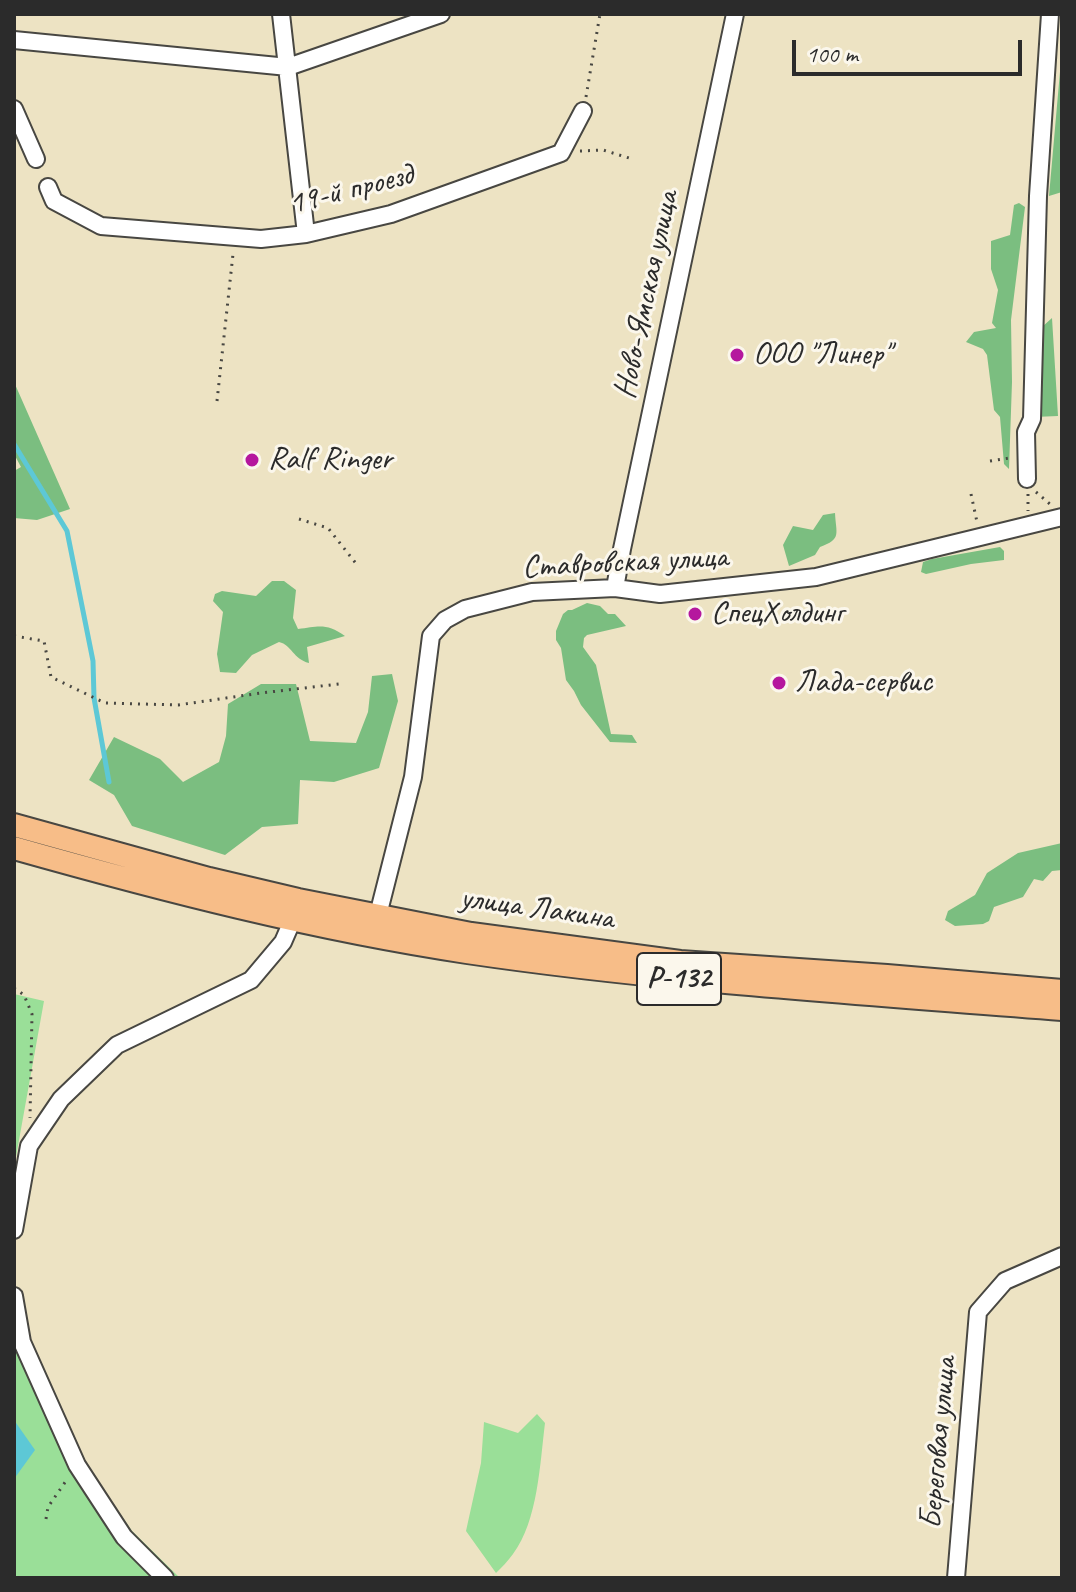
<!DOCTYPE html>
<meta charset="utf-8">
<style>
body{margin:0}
#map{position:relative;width:1076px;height:1592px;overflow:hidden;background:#ede3c3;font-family:Caveat,sans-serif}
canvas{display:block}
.frame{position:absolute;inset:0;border:16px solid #2b2b2b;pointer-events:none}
.scale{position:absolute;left:792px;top:40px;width:230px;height:36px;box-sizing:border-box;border:4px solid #2b2b2b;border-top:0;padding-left:10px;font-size:24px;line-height:28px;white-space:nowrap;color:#2b2b2b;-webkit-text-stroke:6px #fbf7ec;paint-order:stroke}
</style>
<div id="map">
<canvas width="1076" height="1592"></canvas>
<div class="frame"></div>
<div class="scale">100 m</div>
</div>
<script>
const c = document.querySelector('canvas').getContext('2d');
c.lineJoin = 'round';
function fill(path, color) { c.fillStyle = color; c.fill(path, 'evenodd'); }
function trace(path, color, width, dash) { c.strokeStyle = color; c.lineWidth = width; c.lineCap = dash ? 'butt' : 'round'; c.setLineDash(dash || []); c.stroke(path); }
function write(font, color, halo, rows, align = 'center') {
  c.font = font + ' Caveat,sans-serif'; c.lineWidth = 6; c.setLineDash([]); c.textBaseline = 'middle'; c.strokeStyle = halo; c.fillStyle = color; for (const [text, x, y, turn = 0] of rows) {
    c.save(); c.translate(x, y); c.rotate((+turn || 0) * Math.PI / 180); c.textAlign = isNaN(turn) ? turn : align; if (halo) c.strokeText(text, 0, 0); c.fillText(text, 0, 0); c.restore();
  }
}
fill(new Path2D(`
 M 14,994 L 44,1001 L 14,1168 Z
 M 14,1300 L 83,1460 L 132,1531 L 180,1578 L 14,1578 Z
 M 537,1414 L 545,1423 C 540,1463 538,1521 513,1554 C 508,1561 502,1567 496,1573 L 466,1531 L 481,1463 L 484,1422 L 518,1433 Z`), '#9adf98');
fill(new Path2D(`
 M 1062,49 L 1062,192 L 1049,196 Z
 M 1019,203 L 1025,207 L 1011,320 L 1012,382 L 1009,469 L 1004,464 L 1000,417 L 994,410 L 987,355 L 983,349 L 966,342 L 974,332 L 996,328 L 992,323 L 998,290 L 991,269 L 991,241 L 1010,235 L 1014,205 Z
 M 1052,318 L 1058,416 L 1034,417 L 1042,327 Z
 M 14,382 L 70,509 L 37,520 L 14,518 L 14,471 L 21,467 L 14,454 Z
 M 835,513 C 836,534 842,539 820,547 L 815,555 L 789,566 L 783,545 L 793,526 L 813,530 L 823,515 Z
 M 1000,547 L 1004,551 L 1004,560 L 971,564 L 926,574 L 921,572 L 923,562 L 932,559 Z
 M 272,581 L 284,581 L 296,590 L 293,618 L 298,629 C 319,626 327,623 345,636 L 307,647 L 309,663 C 293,659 292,645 279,642 L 252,655 L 236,673 L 220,672 L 217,654 L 223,612 L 213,601 L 215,594 L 222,591 L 256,596 Z
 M 587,603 L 600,606 L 608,614 L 615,614 L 626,626 L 587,635 L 584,638 L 583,647 L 596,665 L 611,734 L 632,735 L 637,743 L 610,742 L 581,705 L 574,691 L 566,680 L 561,648 L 556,640 L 556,631 L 563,614 L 568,610 L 572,610 Z
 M 392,674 L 398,701 L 379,768 L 334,782 L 300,780 L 298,824 L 262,827 L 225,855 L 132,826 L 114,795 L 89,780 L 114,737 L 160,759 L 183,782 L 219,762 L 226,736 L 228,704 L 261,684 L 296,684 L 310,741 L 356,743 L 368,712 L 372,676 Z
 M 1062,843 L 1062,870 L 1052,871 L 1043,881 L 1034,879 L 1023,897 L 994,907 L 989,921 L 983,924 L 955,926 L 945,920 L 948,911 L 975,895 L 987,873 L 1018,853 Z`), '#7bbe80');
fill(new Path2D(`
 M 14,1420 L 35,1450 L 14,1479 Z`), '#5dc8d6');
trace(new Path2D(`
 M 14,444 L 67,531 L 93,661 L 94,698 L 109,782`), '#5dc8d6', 5);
const minor = new Path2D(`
 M 281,14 L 306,234
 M 14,40 L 288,67 L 441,14
 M 14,109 L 36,159
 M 48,187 L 54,201 L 101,226 L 261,239 L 306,234 L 391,214 L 561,153 L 583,111
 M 1027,479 L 1026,432 L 1032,419 L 1038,196 L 1050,14
 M 615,588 L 622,549 L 735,14
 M 378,915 L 413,777 L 431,636 L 445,620 L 465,609 L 532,592 L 615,588 L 660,594 L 816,577 L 1062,517
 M 14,1230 L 29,1146 L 61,1099 L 117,1045 L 251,980 L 283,942 L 293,919
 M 14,1296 L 22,1342 L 77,1465 L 124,1537 L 165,1578
 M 956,1578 L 978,1312 L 1005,1281 L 1062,1256`);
const highway = new Path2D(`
 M 14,825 L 209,879 L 298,900 L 471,934 L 680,962 L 887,976 L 1062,991
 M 14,848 C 163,890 314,929 467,952 C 664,981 863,993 1062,1009`);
trace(minor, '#484742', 20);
trace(highway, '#484742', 26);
trace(new Path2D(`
 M 586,97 L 600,14
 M 580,151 L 603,150 L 629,158
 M 217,401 L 233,254
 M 990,461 L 1010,458
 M 1036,492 L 1051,505
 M 971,494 L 977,522
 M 1028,494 L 1028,511
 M 299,519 L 328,528 L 358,566
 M 14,636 L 44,641 L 51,677 L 105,703 L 178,705 L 261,693 L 339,684
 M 14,988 L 24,995 L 32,1014 L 30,1118
 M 46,1519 L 48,1507 L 68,1478`), '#484742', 3, [2, 6]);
trace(minor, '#fff', 16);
trace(highway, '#f7bd88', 22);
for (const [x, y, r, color] of [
 [737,355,8,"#b5179e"],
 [252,460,8,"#b5179e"],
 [695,614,8,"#b5179e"],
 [779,683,8,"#b5179e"]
]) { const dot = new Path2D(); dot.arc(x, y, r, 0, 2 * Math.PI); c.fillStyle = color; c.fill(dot); trace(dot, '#fbf7ec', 3); }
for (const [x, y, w] of [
 [679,979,84]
]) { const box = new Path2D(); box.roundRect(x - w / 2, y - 26, w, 52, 6); c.fillStyle = '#fbf7ec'; c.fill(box); trace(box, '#2b2b2b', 2); }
write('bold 30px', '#2b2b2b', null, [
 ["Р-132",679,979]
]);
write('32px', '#2b2b2b', '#fbf7ec', [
 ["19-й проезд",351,190,-14],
 ["Ново-Ямская улица",647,295,-78],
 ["Ставровская улица",625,563,-3],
 ["улица Лакина",537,909,8],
 ["Береговая улица",939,1443,-85]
]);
write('32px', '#2b2b2b', '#fbf7ec', [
 ["ООО \"Линер\"",753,355],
 ["Ralf Ringer",268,460],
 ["СпецХолдинг",711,614],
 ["Лада-сервис",795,683]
], 'left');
</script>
